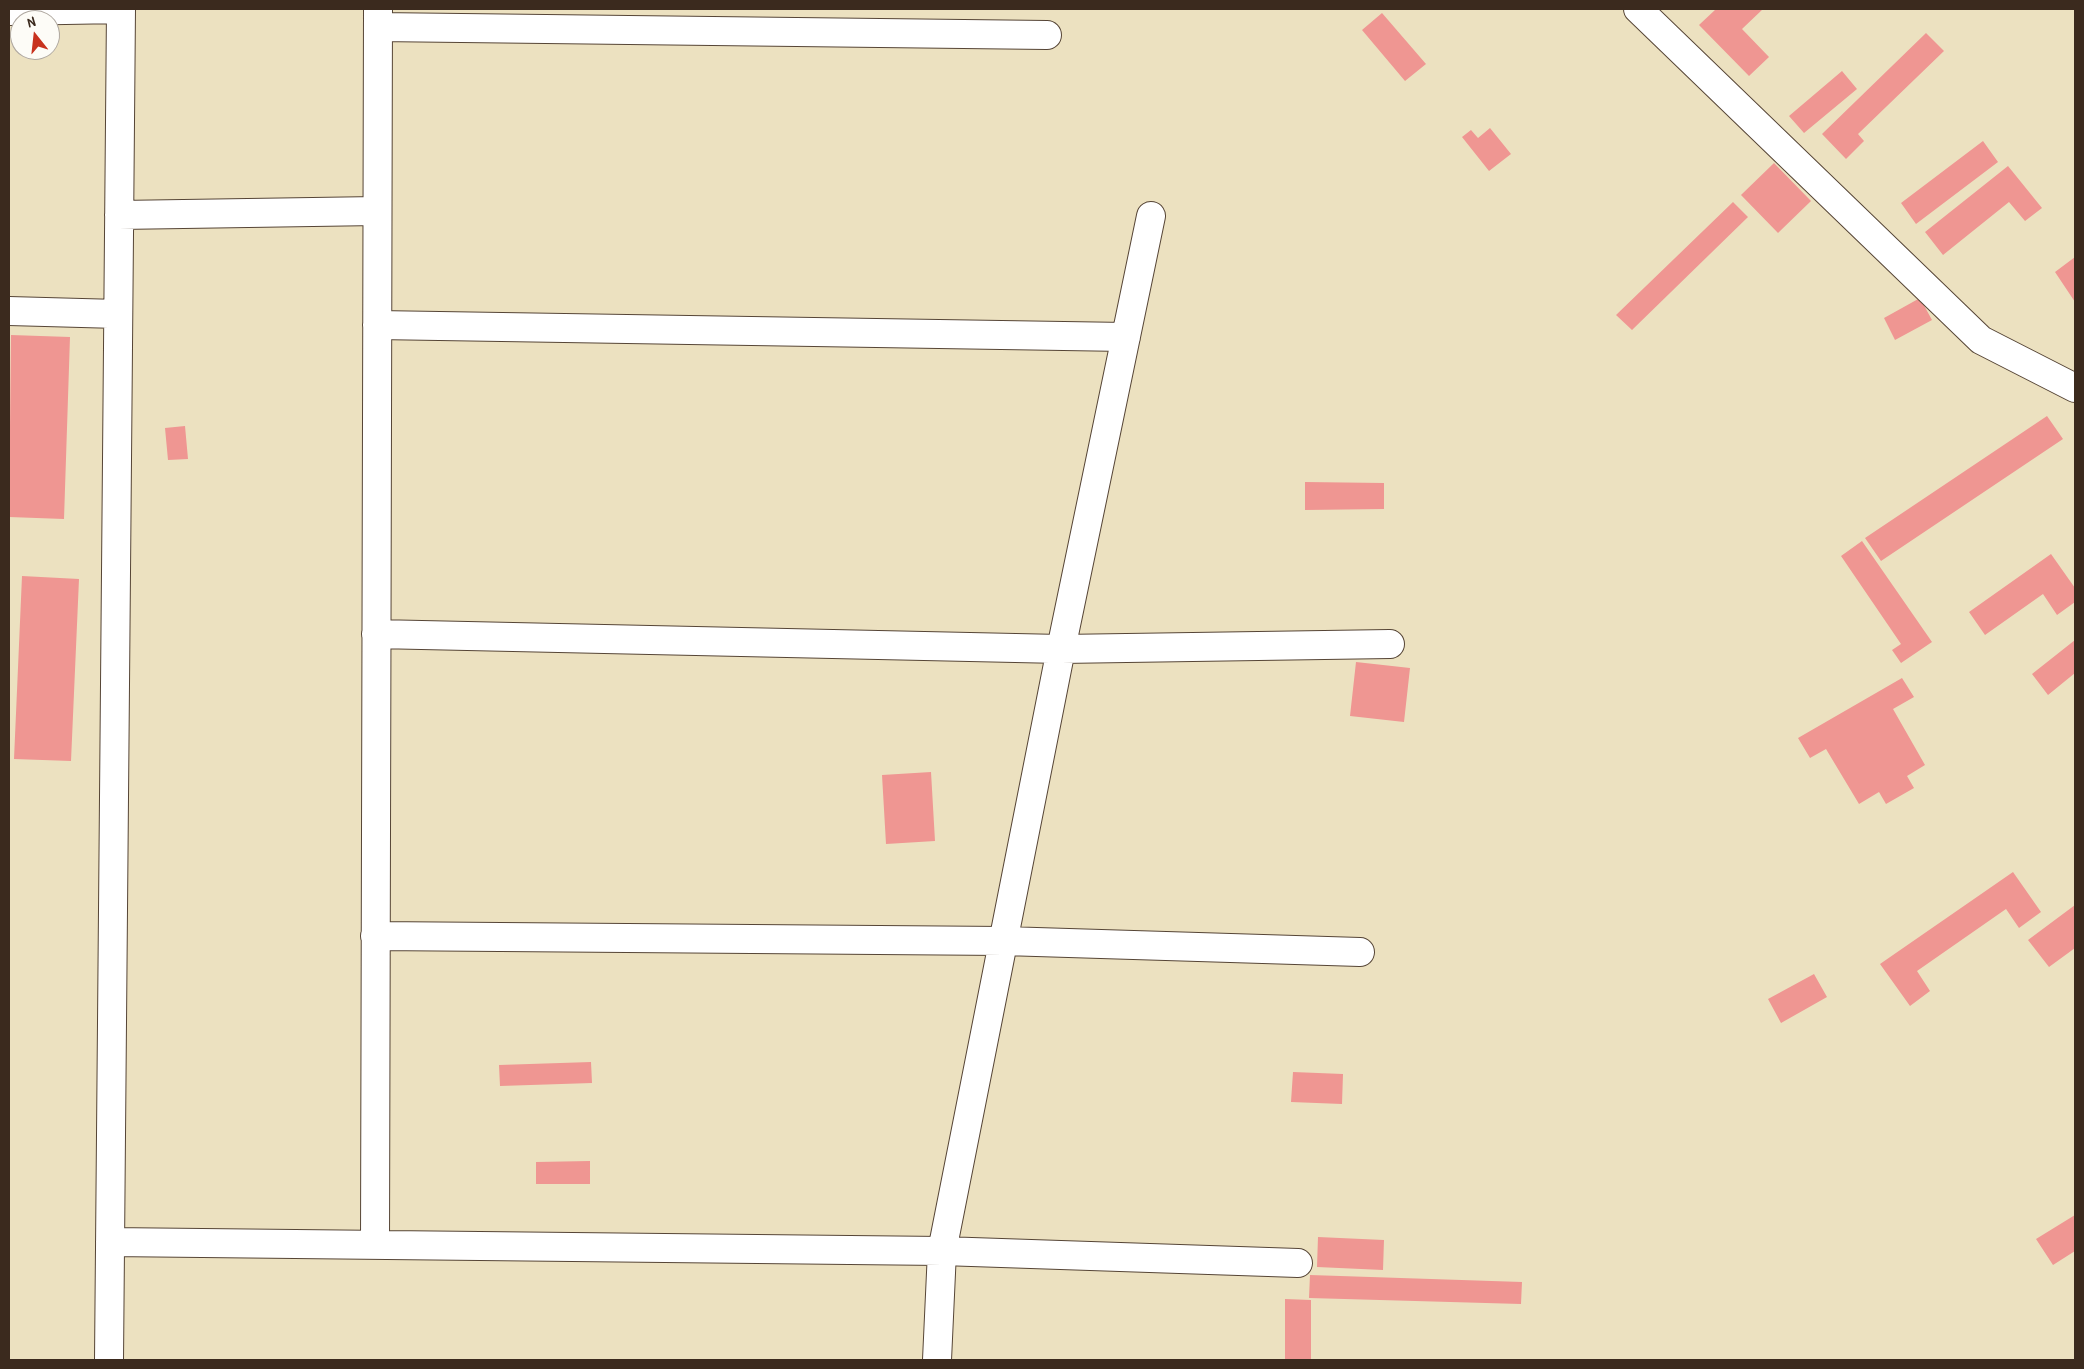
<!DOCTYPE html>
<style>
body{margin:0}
#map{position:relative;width:2084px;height:1369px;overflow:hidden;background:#ece1c0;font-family:"Patrick Hand",sans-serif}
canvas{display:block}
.frame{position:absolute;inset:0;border:10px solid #3b2a1e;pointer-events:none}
.north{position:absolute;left:10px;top:10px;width:50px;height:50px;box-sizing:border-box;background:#fdfcf7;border:1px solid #afa8a0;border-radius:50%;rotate:344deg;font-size:14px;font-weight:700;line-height:20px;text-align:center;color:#3b2a1e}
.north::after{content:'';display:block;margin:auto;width:18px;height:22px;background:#c8321e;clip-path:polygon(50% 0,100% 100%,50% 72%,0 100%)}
</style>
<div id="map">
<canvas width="2084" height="1369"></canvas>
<div class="frame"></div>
<div class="north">N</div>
</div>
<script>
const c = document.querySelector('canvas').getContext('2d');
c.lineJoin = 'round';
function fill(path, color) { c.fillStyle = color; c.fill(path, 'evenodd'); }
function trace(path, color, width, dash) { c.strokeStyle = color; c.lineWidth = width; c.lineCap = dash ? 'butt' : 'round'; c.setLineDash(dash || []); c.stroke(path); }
fill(new Path2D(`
 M 1716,9 L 1763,9 L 1742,29 L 1769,57 L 1749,76 L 1699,25 Z
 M 1382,13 L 1426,64 L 1405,81 L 1362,30 Z
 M 1926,33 L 1944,51 L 1858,134 L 1864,141 L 1846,159 L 1822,134 Z
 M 1842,71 L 1857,89 L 1804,133 L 1789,116 Z
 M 1490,128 L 1511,154 L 1489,171 L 1462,137 L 1471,130 L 1478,138 Z
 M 1983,141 L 1998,162 L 1916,224 L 1901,203 Z
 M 1774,163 L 1811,201 L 1778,233 L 1741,195 Z
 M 2008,166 L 2042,208 L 2025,221 L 2009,202 L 1943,255 L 1925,232 Z
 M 1733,202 L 1748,217 L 1632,330 L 1616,315 Z
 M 2075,257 L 2075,302 L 2055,272 Z
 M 1920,298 L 1932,320 L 1895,340 L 1884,318 Z
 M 11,335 L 70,337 L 64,519 L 9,517 Z
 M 2047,416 L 2063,439 L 1881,561 L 1865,538 Z
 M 185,426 L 188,459 L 168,460 L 165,428 Z
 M 1305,482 L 1384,483 L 1384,509 L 1305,510 Z
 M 1862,541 L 1932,642 L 1901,663 L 1892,650 L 1901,644 L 1841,556 Z
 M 2051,554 L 2075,588 L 2075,602 L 2057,615 L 2043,594 L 1985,635 L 1969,612 Z
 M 22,576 L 79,579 L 71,761 L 14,759 Z
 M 2075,640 L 2075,673 L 2048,695 L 2032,674 Z
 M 1356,662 L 1410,668 L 1404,722 L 1350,716 Z
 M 1902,678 L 1914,697 L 1893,709 L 1925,765 L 1907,776 L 1914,788 L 1886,804 L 1879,792 L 1859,804 L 1826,749 L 1810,758 L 1798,738 Z
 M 931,772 L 935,841 L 886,844 L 882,775 Z
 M 2013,872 L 2041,912 L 2019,928 L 2006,909 L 1917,971 L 1930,991 L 1910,1006 L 1880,964 Z
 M 2075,905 L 2075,948 L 2049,967 L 2028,940 Z
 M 1814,974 L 1827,997 L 1781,1023 L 1768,999 Z
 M 591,1062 L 592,1083 L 500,1086 L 499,1065 Z
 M 1293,1072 L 1343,1074 L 1342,1104 L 1291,1102 Z
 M 590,1161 L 590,1184 L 536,1184 L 536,1162 Z
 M 2075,1215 L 2075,1251 L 2053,1265 L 2036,1239 Z
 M 1318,1237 L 1384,1240 L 1383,1270 L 1317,1267 Z
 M 1310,1275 L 1522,1282 L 1521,1304 L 1309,1298 Z
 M 1285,1299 L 1311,1300 L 1311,1360 L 1285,1360 Z`), '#ef9692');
const minor = new Path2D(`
 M 1638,9 L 1981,340 L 2075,388
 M 9,11 L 121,9
 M 378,27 L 1047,35
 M 119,215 L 377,211
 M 9,311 L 118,314
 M 377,325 L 1126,337
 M 376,634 L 1061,649 L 1390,644
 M 375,936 L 1004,941 L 1360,952
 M 110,1242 L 942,1251 L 1298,1263
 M 375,1245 L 378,9
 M 109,1360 L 121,9
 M 937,1360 L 942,1251 L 1061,649 L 1151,216`);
trace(minor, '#564536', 30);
trace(minor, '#fff', 28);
</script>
